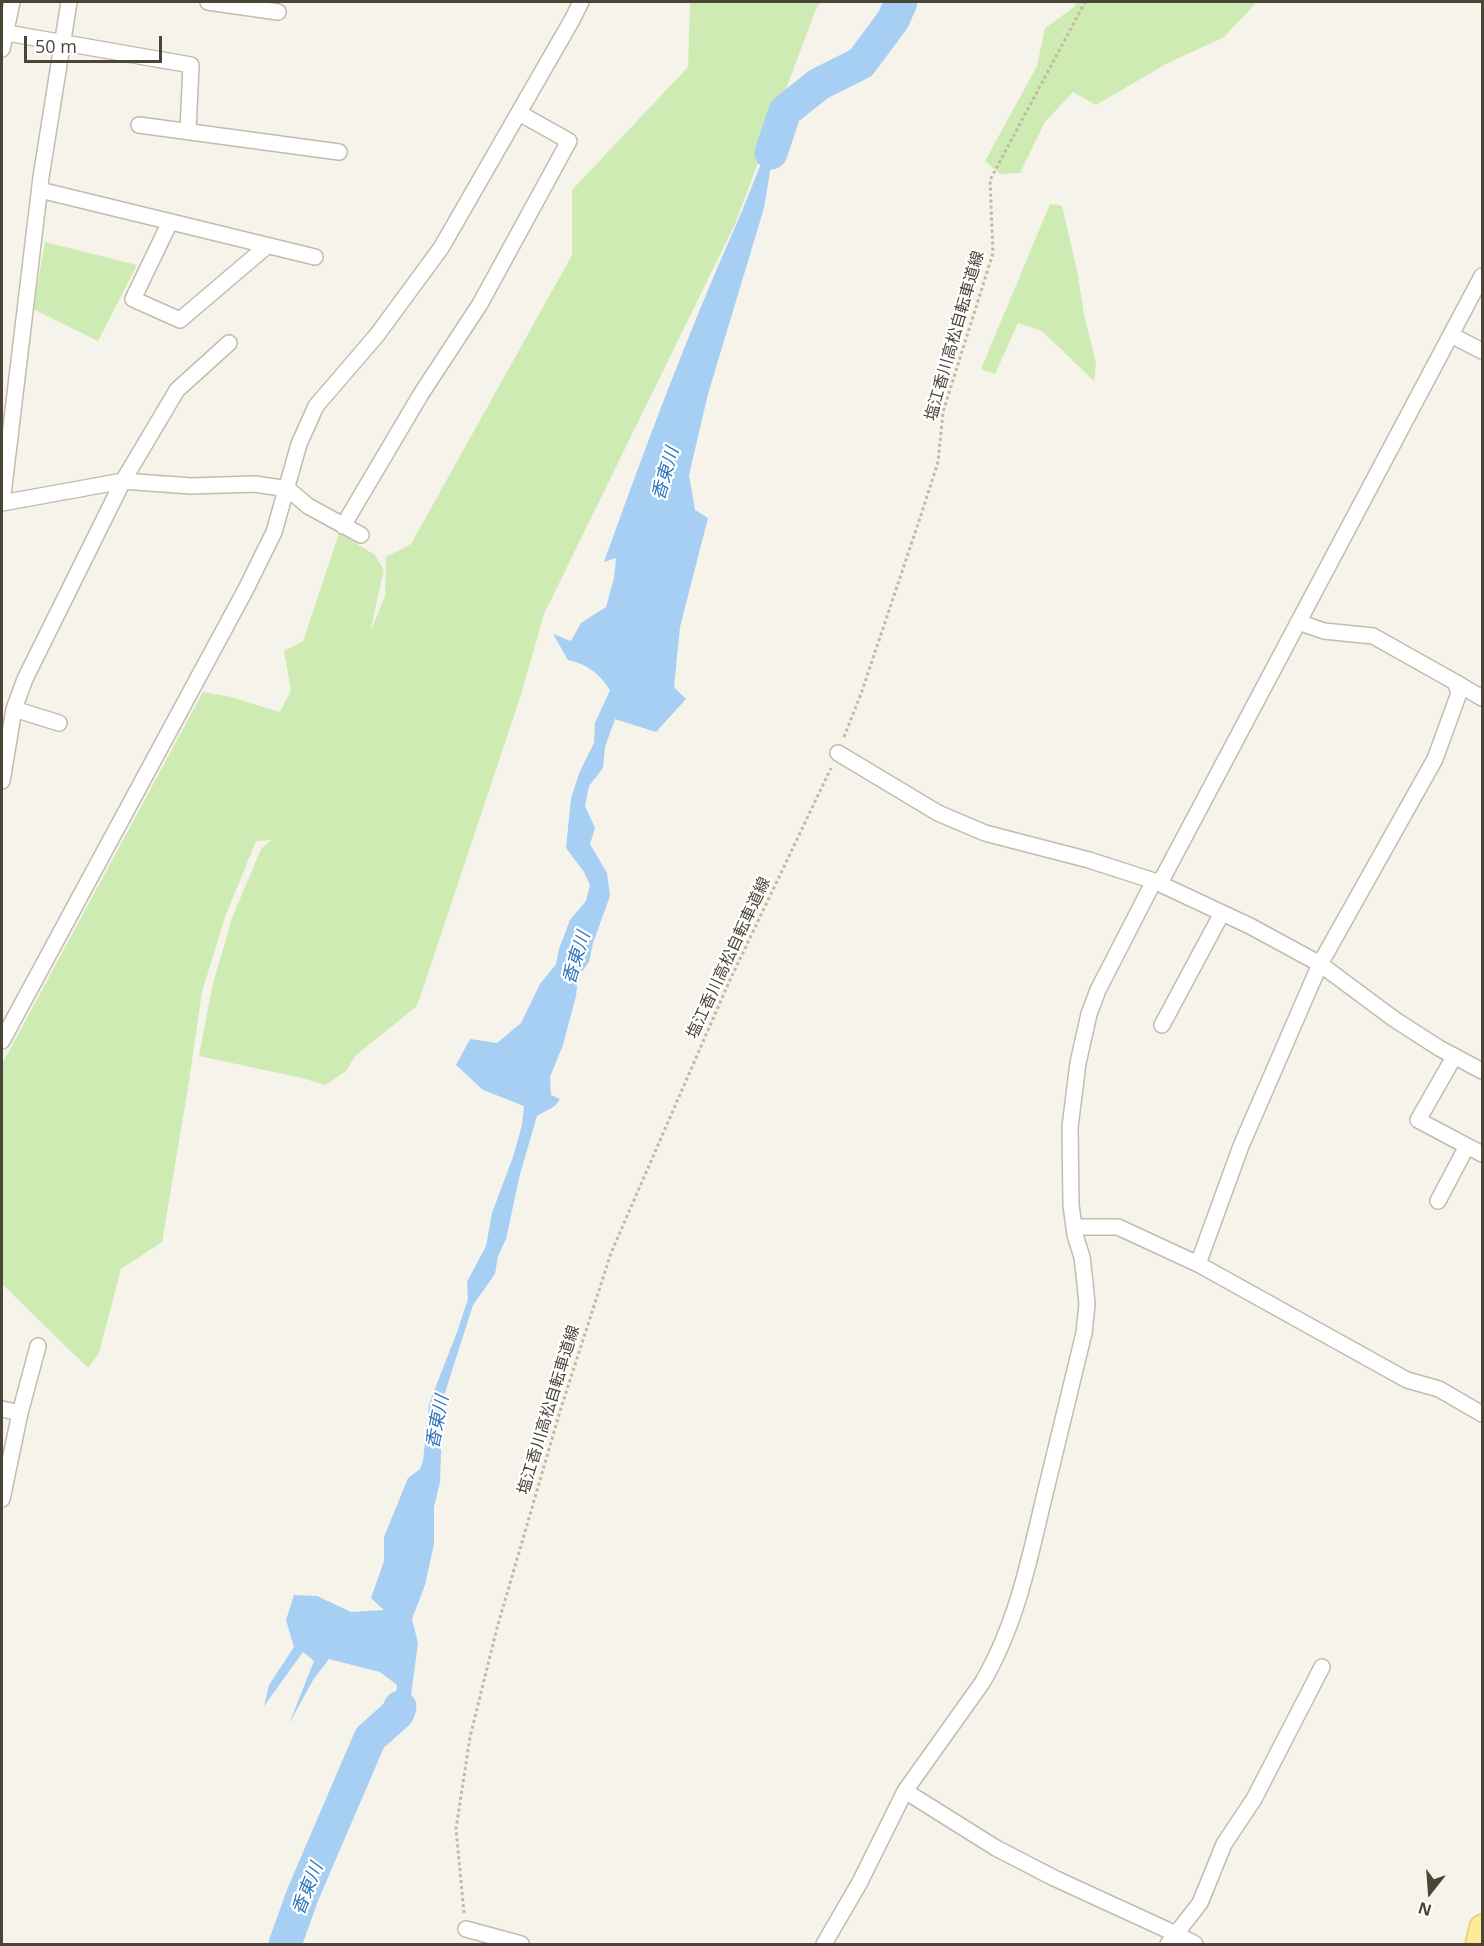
<!DOCTYPE html>
<meta charset="utf-8">
<style>
body{margin:0}
#map{position:relative;width:1484px;height:1946px;overflow:hidden;background:#f6f3eb;font-family:"Open Sans",sans-serif}
canvas{display:block}
.frame{position:absolute;inset:0;border:3px solid #4b4538;pointer-events:none}
.north{position:absolute;left:1400px;top:1862px;width:60px;height:60px;-webkit-text-stroke:4px #fff;paint-order:stroke;rotate:197deg;font-size:16px;font-weight:700;line-height:24px;text-align:center;color:#4b4538}
.north::after{content:'';display:block;margin:auto;width:21px;height:27px;background:#4b4538;clip-path:polygon(50% 0,100% 100%,50% 72%,0 100%)}
.scale{position:absolute;left:24px;top:36px;width:138px;height:27px;box-sizing:border-box;border:3px solid #4b4538;border-top:0;padding-left:8px;font-size:18px;line-height:21px;white-space:nowrap;color:#4b4538;-webkit-text-stroke:4px #fff;paint-order:stroke}
</style>
<div id="map">
<canvas width="1484" height="1946"></canvas>
<div class="frame"></div>
<div class="north">N</div>
<div class="scale">50 m</div>
</div>
<script>
const c = document.querySelector('canvas').getContext('2d');
c.lineJoin = 'round';
function fill(path, color) { c.fillStyle = color; c.fill(path, 'evenodd'); }
function trace(path, color, width, dash) { c.strokeStyle = color; c.lineWidth = width; c.lineCap = dash ? 'butt' : 'round'; c.setLineDash(dash || []); c.stroke(path); }
function write(font, color, halo, rows, align = 'center') {
  c.font = font + ' "Open Sans","Noto Sans JP",sans-serif'; c.lineWidth = 4.5; c.setLineDash([]); c.textBaseline = 'middle'; c.strokeStyle = halo; c.fillStyle = color; for (const [text, x, y, turn = 0] of rows) {
    c.save(); c.translate(x, y); c.rotate((+turn || 0) * Math.PI / 180); c.textAlign = isNaN(turn) ? turn : align; if (halo) c.strokeText(text, 0, 0); c.fillText(text, 0, 0); c.restore();
  }
}
fill(new Path2D(`
 M 690,2 L 821,2 L 816,9 L 735,224 L 544,614 L 520,698 L 417,1006 L 356,1055 L 345,1072 L 325,1085 L 302,1078 L 199,1056 L 212,987 L 232,918 L 261,849 L 272,840 L 256,841 L 225,917 L 202,992 L 188,1088 L 162,1242 L 121,1269 L 99,1353 L 88,1368 L 2,1284 L 2,1064 L 203,692 L 231,697 L 280,712 L 291,690 L 284,651 L 303,641 L 339,533 L 375,555 L 384,570 L 370,632 L 385,596 L 386,557 L 411,544 L 572,255 L 572,190 L 688,67 Z
 M 1077,2 L 1257,2 L 1224,37 L 1166,64 L 1096,105 L 1073,92 L 1045,122 L 1020,173 L 1000,174 L 985,161 L 1037,66 L 1045,28 L 1073,8 Z
 M 1050,204 L 1062,206 L 1078,275 L 1084,315 L 1096,363 L 1094,381 L 1042,331 L 1018,323 L 995,374 L 981,369 Z
 M 45,242 L 137,265 L 98,341 L 33,309 Z`), '#ceebb3');
fill(new Path2D(`
 M 785,111 L 770,172 L 764,208 L 708,394 L 689,475 L 695,510 L 708,518 L 680,627 L 674,687 L 686,699 L 656,732 L 615,719 L 605,747 L 603,768 L 589,786 L 585,806 L 595,828 L 590,844 L 607,873 L 610,896 L 593,943 L 589,962 L 578,977 L 576,996 L 563,1045 L 550,1077 L 551,1095 L 560,1099 L 555,1106 L 537,1116 L 520,1174 L 506,1239 L 498,1256 L 495,1274 L 473,1305 L 443,1399 L 440,1482 L 434,1507 L 434,1544 L 425,1585 L 412,1619 L 418,1643 L 411,1695 C 408,1702 408,1708 405,1714 C 397,1728 386,1735 370,1738 L 376,1725 L 394,1711 L 397,1685 L 380,1672 L 329,1659 L 313,1680 L 289,1724 L 314,1661 L 303,1652 L 264,1706 L 269,1685 L 294,1647 L 286,1620 L 294,1595 L 317,1596 L 351,1612 L 384,1610 L 371,1598 L 384,1561 L 384,1537 L 408,1478 L 420,1469 L 423,1461 L 429,1404 L 457,1332 L 468,1299 L 467,1282 L 486,1246 L 492,1213 L 513,1157 L 522,1125 L 524,1106 L 483,1090 L 456,1065 L 470,1039 L 497,1043 L 521,1023 L 540,984 L 556,964 L 559,949 L 570,920 L 586,901 L 590,885 L 584,872 L 566,848 L 571,798 L 580,771 L 594,743 L 595,723 L 610,690 C 598,672 588,665 568,660 L 553,634 L 571,641 L 581,623 L 606,607 L 614,578 L 616,558 L 604,562 C 645,448 687,335 736,225 C 753,187 765,148 785,111 Z`), '#a7cff3');
trace(new Path2D(`
 M 771,153 L 785,111 L 819,84 L 861,63 L 893,20 L 901,2
 M 285,1944 L 303,1894 L 370,1738 L 398,1713 L 400,1707`), '#a7cff3', 33);
const minor = new Path2D(`
 M 208,2 L 278,12
 M 7,33 L 191,65 L 188,131
 M 2,49 L 12,2
 M 139,125 L 339,152
 M 40,190 L 315,257
 M 170,222 L 133,299 L 180,320 L 267,246
 M 1451,335 L 1482,351
 M 2,503 L 41,177 L 69,2
 M 2,503 L 123,481 L 191,486 L 255,484 L 288,489 L 308,506 L 361,535
 M 343,526 L 421,394 L 480,304 L 569,141 L 519,113
 M 1455,682 L 1482,698
 M 14,709 L 59,723
 M 838,753 L 938,813 L 985,833 L 1089,860 L 1154,881 L 1250,926 L 1320,964 L 1394,1019 L 1439,1048 L 1482,1071
 M 2,781 L 14,709 L 25,679 L 123,481 L 148,439 L 177,390 L 229,343
 M 1160,883 L 1482,276
 M 1162,1025 L 1222,913
 M 2,1041 L 246,589 L 274,532 L 299,444 L 316,406 L 377,335 L 441,248 L 572,20 L 581,2
 M 1454,1057 L 1418,1120 L 1482,1154
 M 1438,1201 L 1467,1146
 M 1074,1227 L 1118,1227 L 1198,1264 L 1407,1380 L 1439,1389 L 1482,1414
 M 1198,1264 L 1241,1146 L 1320,964 L 1435,759 L 1459,693 L 1455,682 L 1373,636 L 1324,631 L 1298,622
 M 2,1409 L 20,1413
 M 2,1499 L 20,1413 L 38,1346
 M 905,1791 L 996,1848 L 1054,1878 L 1176,1934 L 1195,1944
 M 466,1929 L 521,1944
 M 824,1944 L 860,1882 L 905,1791 L 982,1683 C 1014,1629 1028,1567 1042,1506 C 1056,1448 1070,1391 1084,1333 L 1087,1304 L 1085,1283 L 1082,1257 L 1075,1235 L 1071,1205 L 1070,1127 L 1078,1063 L 1089,1014 L 1098,990 L 1154,881
 M 1168,1944 L 1200,1903 L 1224,1844 L 1254,1799 L 1322,1667`);
const primary = new Path2D(`
 M 1478,1944 L 1482,1927`);
trace(minor, '#c2bcad', 18);
trace(primary, '#e8ca67', 27);
trace(new Path2D(`
 M 844,737 L 862,691 L 921,515 L 938,462 L 943,412 L 993,253 L 990,180 L 1085,2
 M 464,1913 L 456,1829 L 470,1737 L 497,1628 L 561,1408 L 611,1253 L 729,982 L 831,768`), '#c4b99e', 3, [3, 3]);
trace(minor, '#fff', 15);
trace(primary, '#ffe99b', 24);
write('16px', '#4b4538', '#fff', [
 ["塩江香川高松自転車道線",955,336,-74],
 ["塩江香川高松自転車道線",729,958,-65],
 ["塩江香川高松自転車道線",549,1410,-73]
]);
write('italic 18px', '#2d75bb', '#fff', [
 ["香東川",666,474,-74],
 ["香東川",577,958,-73],
 ["香東川",438,1422,-79],
 ["香東川",308,1889,-68]
]);
</script>
